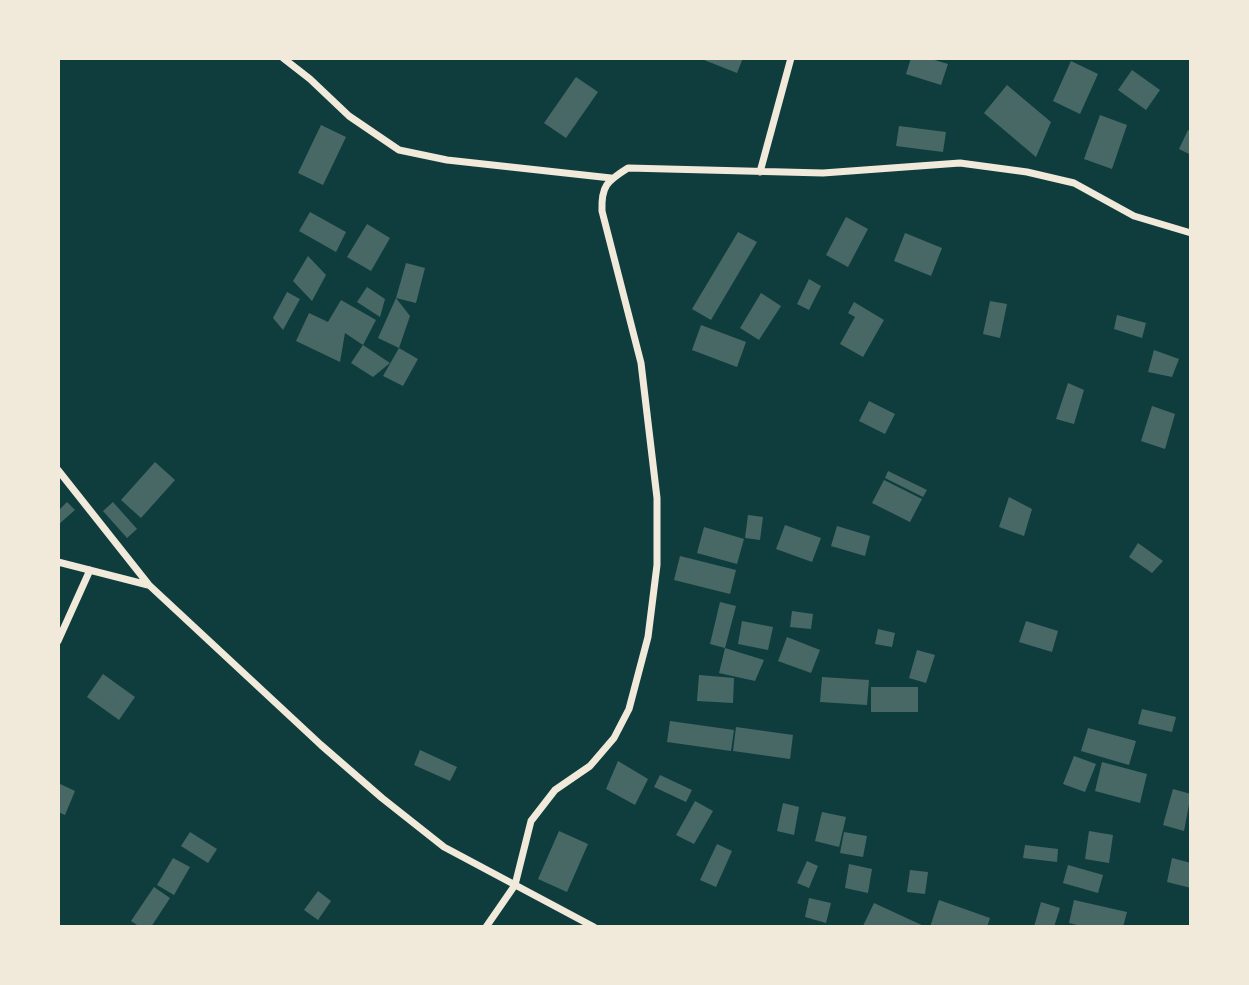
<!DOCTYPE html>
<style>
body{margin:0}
#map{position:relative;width:1249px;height:985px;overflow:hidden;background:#0f3d3e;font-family:Roboto,sans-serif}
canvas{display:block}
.frame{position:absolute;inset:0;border:60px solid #f1e9da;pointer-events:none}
</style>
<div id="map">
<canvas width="1249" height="985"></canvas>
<div class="frame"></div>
</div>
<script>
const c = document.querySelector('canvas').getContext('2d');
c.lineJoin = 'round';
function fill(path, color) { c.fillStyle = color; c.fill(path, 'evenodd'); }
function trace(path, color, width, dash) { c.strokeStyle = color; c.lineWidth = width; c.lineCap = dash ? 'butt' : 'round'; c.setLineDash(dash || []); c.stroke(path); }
fill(new Path2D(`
 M 699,58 L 743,58 L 737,73 Z
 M 911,58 L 928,58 L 948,64 L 941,85 L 906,74 Z
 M 1071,61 L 1098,74 L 1080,114 L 1053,101 Z
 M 1132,70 L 1160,90 L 1146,110 L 1118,90 Z
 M 576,77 L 598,92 L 566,138 L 544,123 Z
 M 1007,85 L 1051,122 L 1036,157 L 984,113 Z
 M 1100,115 L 1127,125 L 1112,169 L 1084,159 Z
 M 321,125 L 346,137 L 323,185 L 298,173 Z
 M 899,126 L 946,132 L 943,152 L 896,146 Z
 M 1188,130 L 1191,132 L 1191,155 L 1179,149 Z
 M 310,212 L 346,232 L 336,252 L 299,231 Z
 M 846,217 L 868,229 L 848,267 L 826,255 Z
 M 367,224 L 390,238 L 371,271 L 347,257 Z
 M 738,232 L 757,242 L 711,320 L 692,309 Z
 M 905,233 L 942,248 L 931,276 L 894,261 Z
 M 308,256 L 326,275 L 312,301 L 293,281 Z
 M 406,263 L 425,268 L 416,303 L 396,298 Z
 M 809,279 L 821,286 L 809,310 L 797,304 Z
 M 367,287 L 385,299 L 380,317 L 357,302 Z
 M 287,292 L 300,299 L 283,330 L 273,318 Z
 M 761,293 L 781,306 L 759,340 L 740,328 Z
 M 396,298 L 410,316 L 399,348 L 418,359 L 403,386 L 383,376 L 399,348 L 378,338 Z
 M 341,300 L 376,320 L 363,345 L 390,363 L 373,377 L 351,363 L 363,345 L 345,333 L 340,362 L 296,341 L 309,313 L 328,322 Z
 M 990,301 L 1007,304 L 1000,338 L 983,334 Z
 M 854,302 L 884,320 L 863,357 L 840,344 L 855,317 L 848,313 Z
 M 1117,315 L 1146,323 L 1142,338 L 1114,329 Z
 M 701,325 L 746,342 L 737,367 L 692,350 Z
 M 1154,350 L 1179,359 L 1172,377 L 1148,372 Z
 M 1068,383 L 1084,390 L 1074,424 L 1056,419 Z
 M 869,401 L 895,414 L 885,434 L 859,421 Z
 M 1152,406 L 1175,414 L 1165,449 L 1141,441 Z
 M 155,462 L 175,480 L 141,518 L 121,500 Z
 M 888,471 L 927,490 L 923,497 L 885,478 Z
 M 884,480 L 922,499 L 910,522 L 872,503 Z
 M 1009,497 L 1032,509 L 1024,536 L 999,527 Z
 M 67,502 L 75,510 L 58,525 L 58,511 Z
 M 113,502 L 137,529 L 127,538 L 103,511 Z
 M 748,515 L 763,517 L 760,540 L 745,538 Z
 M 785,525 L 821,538 L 812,562 L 776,549 Z
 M 837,526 L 870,536 L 865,556 L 831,546 Z
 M 704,527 L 744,539 L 737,564 L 697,553 Z
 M 1138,543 L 1163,561 L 1152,573 L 1129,557 Z
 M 680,556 L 736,570 L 730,594 L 674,580 Z
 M 720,602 L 736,606 L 725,648 L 710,644 Z
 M 792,611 L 813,614 L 811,629 L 790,627 Z
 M 742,621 L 773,627 L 768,650 L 738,644 Z
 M 1026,621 L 1058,631 L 1052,652 L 1019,642 Z
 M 878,629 L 895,633 L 892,647 L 875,644 Z
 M 787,637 L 820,650 L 811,673 L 778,661 Z
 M 725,648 L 764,660 L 755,681 L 719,673 Z
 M 917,650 L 935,655 L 926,683 L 909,678 Z
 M 103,674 L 135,697 L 119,720 L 87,697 Z
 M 699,675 L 734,678 L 733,703 L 697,701 Z
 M 822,677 L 869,680 L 867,705 L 820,702 Z
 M 871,687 L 918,687 L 918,712 L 871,712 Z
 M 1142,709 L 1176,717 L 1172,732 L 1138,724 Z
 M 670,721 L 734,730 L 731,751 L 667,742 Z
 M 736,727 L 793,735 L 790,759 L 733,751 Z
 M 1088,728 L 1136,741 L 1129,765 L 1081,751 Z
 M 420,750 L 457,767 L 450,781 L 414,765 Z
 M 1074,756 L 1096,764 L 1085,792 L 1063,784 Z
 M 618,761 L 648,779 L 635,805 L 606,789 Z
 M 1102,762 L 1147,774 L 1140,803 L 1095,791 Z
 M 660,775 L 692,790 L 686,802 L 654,787 Z
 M 58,783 L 75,791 L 65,815 L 58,812 Z
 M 1173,789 L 1191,794 L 1184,831 L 1163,825 Z
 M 695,801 L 713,811 L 694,844 L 676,835 Z
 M 783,803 L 799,807 L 794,835 L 777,831 Z
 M 822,812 L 846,817 L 839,847 L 815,841 Z
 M 559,831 L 588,844 L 567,892 L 538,879 Z
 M 1089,831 L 1113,835 L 1109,863 L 1085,859 Z
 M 190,832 L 217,849 L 208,863 L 181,846 Z
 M 844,832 L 867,836 L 863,857 L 840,853 Z
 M 717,844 L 732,851 L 716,887 L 700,880 Z
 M 1025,845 L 1058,849 L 1057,862 L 1023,858 Z
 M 173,858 L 190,867 L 174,895 L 157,885 Z
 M 1172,858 L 1191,863 L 1191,888 L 1167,882 Z
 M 807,861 L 818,866 L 809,888 L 797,883 Z
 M 849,864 L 872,869 L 868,893 L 845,888 Z
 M 1068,865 L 1103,875 L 1098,893 L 1063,883 Z
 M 910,870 L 928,872 L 925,894 L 907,892 Z
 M 154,887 L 170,898 L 151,927 L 140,927 L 131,921 Z
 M 318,891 L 331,901 L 318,920 L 304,910 Z
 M 809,898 L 831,903 L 826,923 L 805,917 Z
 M 939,900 L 990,918 L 987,927 L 930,927 Z
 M 1074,900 L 1127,912 L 1123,927 L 1085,927 L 1069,923 Z
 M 1041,902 L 1060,908 L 1054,927 L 1034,927 Z
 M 874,903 L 926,927 L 866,927 L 863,926 Z`), '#486865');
trace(new Path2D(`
 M 283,58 L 310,79 L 349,116 L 399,150 L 447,160 L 611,178
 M 760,172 L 791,58
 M 58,470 L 149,585 L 321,745 L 382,798 L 444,847 L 594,927
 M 58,562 L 148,585
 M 58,641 L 90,570
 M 486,927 L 515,885 L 531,821 L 555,790 L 590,766 L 614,738 L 629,709 L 648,637 L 657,565 L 657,498 L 641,363 L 602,211 C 601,186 607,181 628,168 L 823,173 L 960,163 L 1027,172 L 1074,183 L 1134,216 L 1191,233`), '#f1e9da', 7);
</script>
